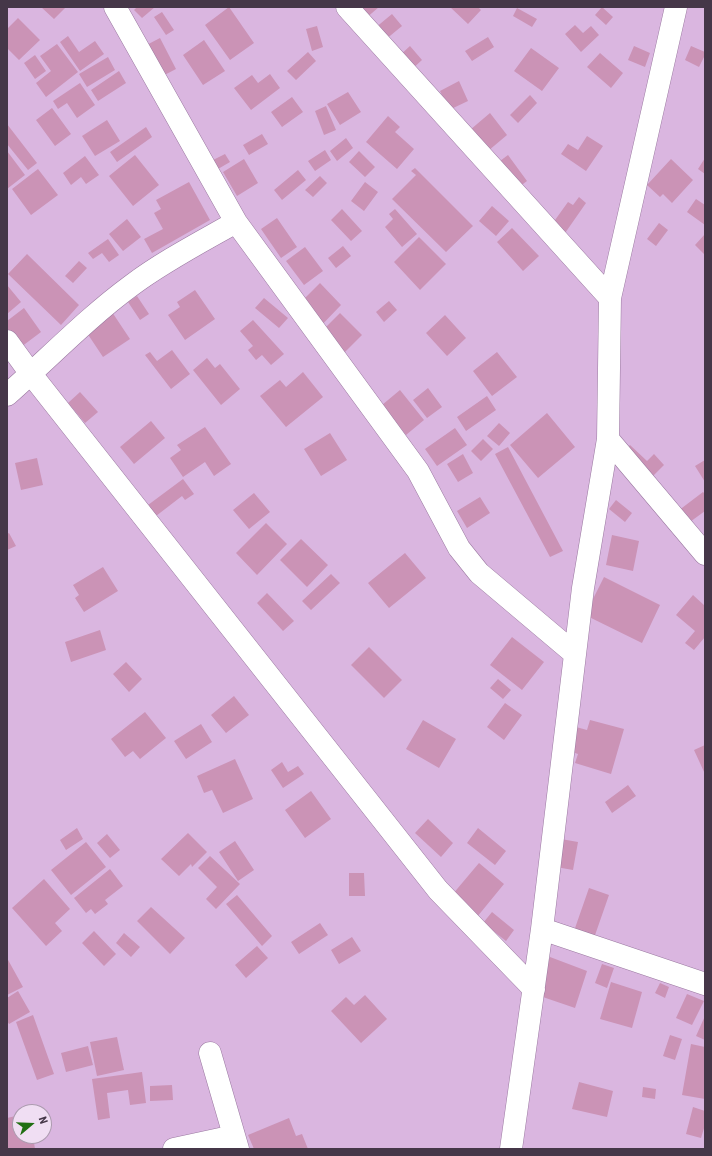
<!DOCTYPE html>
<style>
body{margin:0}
#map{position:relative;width:712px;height:1156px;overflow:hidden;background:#dab6e0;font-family:"Roboto Condensed",sans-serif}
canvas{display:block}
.frame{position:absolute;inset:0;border:8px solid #453748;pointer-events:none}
.north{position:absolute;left:12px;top:1104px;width:40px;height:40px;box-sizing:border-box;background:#f0def3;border:1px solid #ac9baf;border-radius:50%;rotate:71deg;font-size:11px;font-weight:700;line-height:16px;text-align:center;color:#453748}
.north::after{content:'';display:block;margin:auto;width:14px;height:18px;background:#206e12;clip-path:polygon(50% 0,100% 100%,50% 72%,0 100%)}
</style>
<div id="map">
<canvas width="712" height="1156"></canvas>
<div class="frame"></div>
<div class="north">N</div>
</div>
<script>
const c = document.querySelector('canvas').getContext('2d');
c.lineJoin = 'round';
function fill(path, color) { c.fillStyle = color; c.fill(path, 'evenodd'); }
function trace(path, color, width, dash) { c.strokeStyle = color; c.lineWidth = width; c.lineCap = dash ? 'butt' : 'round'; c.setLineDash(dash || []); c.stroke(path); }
fill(new Path2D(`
 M 41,7 L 66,7 L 54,19 Z
 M 137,7 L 155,7 L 142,18 L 134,10 Z
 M 229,7 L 254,43 L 230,60 L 205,25 Z
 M 342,7 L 379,7 L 358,25 Z
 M 450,7 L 478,7 L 481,10 L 468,24 Z
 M 602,7 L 613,17 L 606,25 L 595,15 Z
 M 517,8 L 537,19 L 532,27 L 513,16 Z
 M 162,12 L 174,30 L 166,35 L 154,17 Z
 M 392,14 L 402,26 L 379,45 L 369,33 Z
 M 18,18 L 40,40 L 19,60 L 7,48 L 7,29 Z
 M 575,25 L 583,33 L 591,26 L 599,35 L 581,52 L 565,34 Z
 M 317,26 L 323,47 L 312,51 L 306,29 Z
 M 68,36 L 79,52 L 95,41 L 104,54 L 80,71 L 60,42 Z
 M 488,37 L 494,47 L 472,61 L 465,51 Z
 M 160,38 L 176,69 L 153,81 L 137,50 Z
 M 204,40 L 225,71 L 203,85 L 183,55 Z
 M 57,44 L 78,72 L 46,97 L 36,83 L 51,71 L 40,56 Z
 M 410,46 L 422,60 L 411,70 L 399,56 Z
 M 634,46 L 650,53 L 645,67 L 628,60 Z
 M 691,46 L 705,52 L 705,55 L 699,67 L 685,60 Z
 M 531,48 L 559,68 L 542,91 L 514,71 Z
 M 308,52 L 316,61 L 296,80 L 287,71 Z
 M 600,53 L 623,73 L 611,88 L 587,67 Z
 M 35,55 L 46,71 L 35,79 L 24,63 Z
 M 108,57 L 115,70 L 87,87 L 79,74 Z
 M 119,71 L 126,83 L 98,101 L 91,90 Z
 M 270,74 L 280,88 L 251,110 L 234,88 L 252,75 L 258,83 Z
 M 459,81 L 468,101 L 449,110 L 440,91 Z
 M 80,83 L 95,105 L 77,118 L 67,103 L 58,109 L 53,101 Z
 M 348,92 L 361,112 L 340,125 L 327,104 Z
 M 530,95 L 537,103 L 518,123 L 510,115 Z
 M 292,97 L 303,112 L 282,127 L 271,112 Z
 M 326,106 L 336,130 L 324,135 L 315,111 Z
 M 52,108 L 71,134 L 55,146 L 36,120 Z
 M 490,113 L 507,135 L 488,151 L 470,130 Z
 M 388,116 L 400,127 L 395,132 L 414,149 L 397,169 L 366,142 Z
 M 107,120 L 120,141 L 95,156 L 82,136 Z
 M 7,124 L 37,163 L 28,170 L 7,144 Z
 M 146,127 L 152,137 L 117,162 L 110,152 Z
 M 262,134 L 268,144 L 249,155 L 243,145 Z
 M 587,136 L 603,146 L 586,171 L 561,154 L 568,144 L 578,150 Z
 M 346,138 L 353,148 L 337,161 L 330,151 Z
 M 325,150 L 331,160 L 315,171 L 308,161 Z
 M 7,151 L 25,175 L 7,189 Z
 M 359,151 L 375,167 L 365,177 L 349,162 Z
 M 225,154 L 230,162 L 218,169 L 213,160 Z
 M 135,155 L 159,185 L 133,206 L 109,176 Z
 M 508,155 L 527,181 L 515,190 L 496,164 Z
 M 85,156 L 99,175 L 86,184 L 81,177 L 71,185 L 63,173 Z
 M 705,158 L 705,174 L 698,169 Z
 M 244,159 L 258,183 L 237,196 L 223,172 Z
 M 671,159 L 693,180 L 672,203 L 663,194 L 660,197 L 647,185 Z
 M 415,168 L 473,226 L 446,252 L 392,199 L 416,175 L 411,171 Z
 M 38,169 L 58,195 L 31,215 L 12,189 Z
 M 298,170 L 306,180 L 282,200 L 274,190 Z
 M 320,176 L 327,183 L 313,197 L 305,190 Z
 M 189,182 L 210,220 L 152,253 L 144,239 L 163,229 L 154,213 L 161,209 L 156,200 Z
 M 365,182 L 378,192 L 364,211 L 351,201 Z
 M 579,197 L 586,203 L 563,236 L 550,227 L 568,202 L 573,205 Z
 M 696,199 L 705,205 L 705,225 L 687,212 Z
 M 492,206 L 509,221 L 496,236 L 479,221 Z
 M 342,209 L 362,231 L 351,241 L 331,220 Z
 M 395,209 L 417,234 L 402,247 L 385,227 L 393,219 L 389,214 Z
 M 277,218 L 297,247 L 281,258 L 261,229 Z
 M 127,219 L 141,237 L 123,251 L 109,234 Z
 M 659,223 L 668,230 L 656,246 L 647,239 Z
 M 512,228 L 539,256 L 523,271 L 497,242 Z
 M 705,234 L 705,255 L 695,245 Z
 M 419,237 L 446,264 L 420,290 L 394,262 Z
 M 108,239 L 119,255 L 109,262 L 102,253 L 93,259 L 88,253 Z
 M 343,246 L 351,256 L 336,268 L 328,258 Z
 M 305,247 L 323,271 L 304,285 L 286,261 Z
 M 27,254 L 79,305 L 61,325 L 8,274 Z
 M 79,261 L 87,268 L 73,283 L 65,276 Z
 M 320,283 L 341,305 L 316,331 L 298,305 Z
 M 7,285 L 21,302 L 7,314 Z
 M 195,290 L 215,319 L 185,340 L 168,315 L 180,307 L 177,302 Z
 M 137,296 L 149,314 L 140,320 L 128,302 Z
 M 264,298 L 288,318 L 279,328 L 255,308 Z
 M 389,301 L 397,310 L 384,322 L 376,312 Z
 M 24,308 L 41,332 L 21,347 L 7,328 L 7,321 Z
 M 110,309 L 130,339 L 103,357 L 83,327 Z
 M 340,313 L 362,335 L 336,361 L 320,333 Z
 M 445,315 L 466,338 L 447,356 L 426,333 Z
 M 253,320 L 284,354 L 271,365 L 262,355 L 256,360 L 248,350 L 253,346 L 240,331 Z
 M 172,350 L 190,374 L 171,389 L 145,355 L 150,352 L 157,361 Z
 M 497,352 L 517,377 L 492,396 L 473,371 Z
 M 207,358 L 215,368 L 220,364 L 240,389 L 221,405 L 193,370 Z
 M 303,372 L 323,397 L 286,427 L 260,396 L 280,380 L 286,387 Z
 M 428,388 L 442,407 L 427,418 L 413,400 Z
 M 400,390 L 424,420 L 406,435 L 382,405 Z
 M 80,392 L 98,412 L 85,423 L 68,403 Z
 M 487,396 L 496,410 L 466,431 L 457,417 Z
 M 547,413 L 575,447 L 538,478 L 510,445 Z
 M 151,421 L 165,438 L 134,464 L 120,447 Z
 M 499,423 L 510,433 L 499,446 L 487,436 Z
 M 205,427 L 231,464 L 214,476 L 205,462 L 183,477 L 170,458 L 181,450 L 177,445 Z
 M 455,428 L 467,445 L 437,466 L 425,449 Z
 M 330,433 L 347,460 L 321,476 L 304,449 Z
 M 483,439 L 493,449 L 481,461 L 471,451 Z
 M 630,445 L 647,461 L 654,454 L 664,465 L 645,484 L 618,457 Z
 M 508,447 L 563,551 L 550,557 L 495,454 Z
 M 463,454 L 473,473 L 458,482 L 447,464 Z
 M 37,458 L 43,485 L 21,490 L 15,463 Z
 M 705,460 L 705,482 L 695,466 Z
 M 183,479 L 194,494 L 185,500 L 182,496 L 156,516 L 148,505 Z
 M 703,492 L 705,494 L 705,511 L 683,527 L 674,514 Z
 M 254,493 L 270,512 L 249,529 L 233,510 Z
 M 480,497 L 490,513 L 467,528 L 457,511 Z
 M 616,500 L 632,513 L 625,522 L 609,509 Z
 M 266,523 L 287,544 L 257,575 L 236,553 Z
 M 9,533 L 16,546 L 7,550 L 7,534 Z
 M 612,535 L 639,541 L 633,571 L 606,565 Z
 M 301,539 L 328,565 L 307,587 L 280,560 Z
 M 405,553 L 426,578 L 389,608 L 368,583 Z
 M 103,567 L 118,591 L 84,612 L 75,598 L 79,595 L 73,585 Z
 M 331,574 L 340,583 L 311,610 L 302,601 Z
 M 604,577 L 660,605 L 642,643 L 585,615 Z
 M 267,593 L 294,621 L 283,631 L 257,603 Z
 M 693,595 L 705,606 L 705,637 L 694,650 L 685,643 L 695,631 L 676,615 Z
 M 100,630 L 106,650 L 71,662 L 65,642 Z
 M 512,637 L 544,662 L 522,690 L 490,665 Z
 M 369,647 L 402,680 L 384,698 L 351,665 Z
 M 126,662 L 142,679 L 129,692 L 113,674 Z
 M 498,679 L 511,690 L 503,699 L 490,688 Z
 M 234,696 L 249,715 L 226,733 L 211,715 Z
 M 505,703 L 522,715 L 504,740 L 487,727 Z
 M 145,712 L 166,738 L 140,759 L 133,751 L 125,757 L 111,739 Z
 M 423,720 L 456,739 L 439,768 L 406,749 Z
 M 590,720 L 624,729 L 611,774 L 575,763 L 578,754 L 569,751 L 576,727 L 587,730 Z
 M 201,724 L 212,742 L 186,759 L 174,741 Z
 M 705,745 L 705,774 L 694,750 Z
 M 235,759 L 253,799 L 223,813 L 212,790 L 204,793 L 197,776 Z
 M 282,762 L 288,772 L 298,766 L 304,774 L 283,788 L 271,770 Z
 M 628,785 L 636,796 L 612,813 L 605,802 Z
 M 311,791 L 331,819 L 305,838 L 285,810 Z
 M 428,819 L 453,843 L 441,857 L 415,833 Z
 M 77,828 L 83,839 L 66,850 L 60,840 Z
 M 478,828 L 506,851 L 495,865 L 467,843 Z
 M 188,833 L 207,852 L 192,867 L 191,864 L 179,876 L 161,859 Z
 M 107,834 L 120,850 L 110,858 L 97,843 Z
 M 561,839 L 578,842 L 573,870 L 556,867 Z
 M 235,841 L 254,870 L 238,881 L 219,852 Z
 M 86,842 L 106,867 L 71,895 L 51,870 Z
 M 210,856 L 240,884 L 216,909 L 206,899 L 217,887 L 198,868 Z
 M 479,863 L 504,884 L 477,917 L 452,895 Z
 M 110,869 L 123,886 L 105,900 L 108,904 L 95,914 L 91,909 L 86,913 L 74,898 Z
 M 349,873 L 364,873 L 365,896 L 349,896 Z
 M 44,879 L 70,909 L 55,923 L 62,931 L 46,946 L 12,908 Z
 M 589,888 L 609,895 L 594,938 L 574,931 Z
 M 237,895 L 272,936 L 262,946 L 226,904 Z
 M 151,907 L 185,938 L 170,954 L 137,921 Z
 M 492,912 L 514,930 L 506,941 L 483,923 Z
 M 320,923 L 328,935 L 299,954 L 291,942 Z
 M 94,931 L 116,954 L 104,966 L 82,943 Z
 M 124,933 L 140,947 L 131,957 L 116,943 Z
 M 352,937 L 361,951 L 339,964 L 331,950 Z
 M 257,946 L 268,958 L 246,978 L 235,965 Z
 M 550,957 L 587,971 L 575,1008 L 537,995 Z
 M 7,958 L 23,987 L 7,995 Z
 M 602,964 L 614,968 L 607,988 L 595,983 Z
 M 611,982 L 642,992 L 632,1028 L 600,1019 Z
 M 660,983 L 669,987 L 665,998 L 655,993 Z
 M 18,991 L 30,1012 L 9,1024 L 7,1021 L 7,998 Z
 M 687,994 L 704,1001 L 692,1025 L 676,1018 Z
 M 365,995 L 387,1019 L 361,1043 L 331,1011 L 346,997 L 354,1005 Z
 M 33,1015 L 54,1074 L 37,1080 L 16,1022 Z
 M 705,1016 L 705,1040 L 696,1036 Z
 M 670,1035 L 682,1039 L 675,1060 L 663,1056 Z
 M 117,1037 L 124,1070 L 97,1076 L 90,1042 Z
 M 691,1044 L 705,1047 L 705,1099 L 682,1095 Z
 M 88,1046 L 93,1065 L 66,1072 L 61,1053 Z
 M 142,1072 L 146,1103 L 130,1105 L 128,1090 L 107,1093 L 110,1118 L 98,1120 L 92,1079 Z
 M 579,1082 L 613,1091 L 607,1117 L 572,1109 Z
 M 172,1085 L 173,1100 L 150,1101 L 150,1086 Z
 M 643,1087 L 656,1089 L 655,1099 L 642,1097 Z
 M 693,1107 L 705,1111 L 705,1125 L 701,1138 L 686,1134 Z
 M 20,1115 L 20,1136 L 33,1136 L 35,1149 L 7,1149 L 7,1118 Z
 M 289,1118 L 296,1136 L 302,1134 L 308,1149 L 259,1149 L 259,1148 L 254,1149 L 248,1135 Z`), '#cb93b6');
const minor = new Path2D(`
 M 115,7 L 236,222 L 418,471 L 459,548 L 479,573 L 575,654
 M 347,7 L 610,298
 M 7,341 L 31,374 L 438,890 L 534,989
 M 7,395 C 49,358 87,318 132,285 C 164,261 201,242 236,222
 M 608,439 L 705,554
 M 542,929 L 705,984
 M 210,1053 L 238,1149
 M 174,1149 L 234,1136
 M 511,1149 L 542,929 L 583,588 L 608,439 L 610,298 L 676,7`);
trace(minor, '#9a79a0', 23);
trace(minor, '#fff', 22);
</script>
